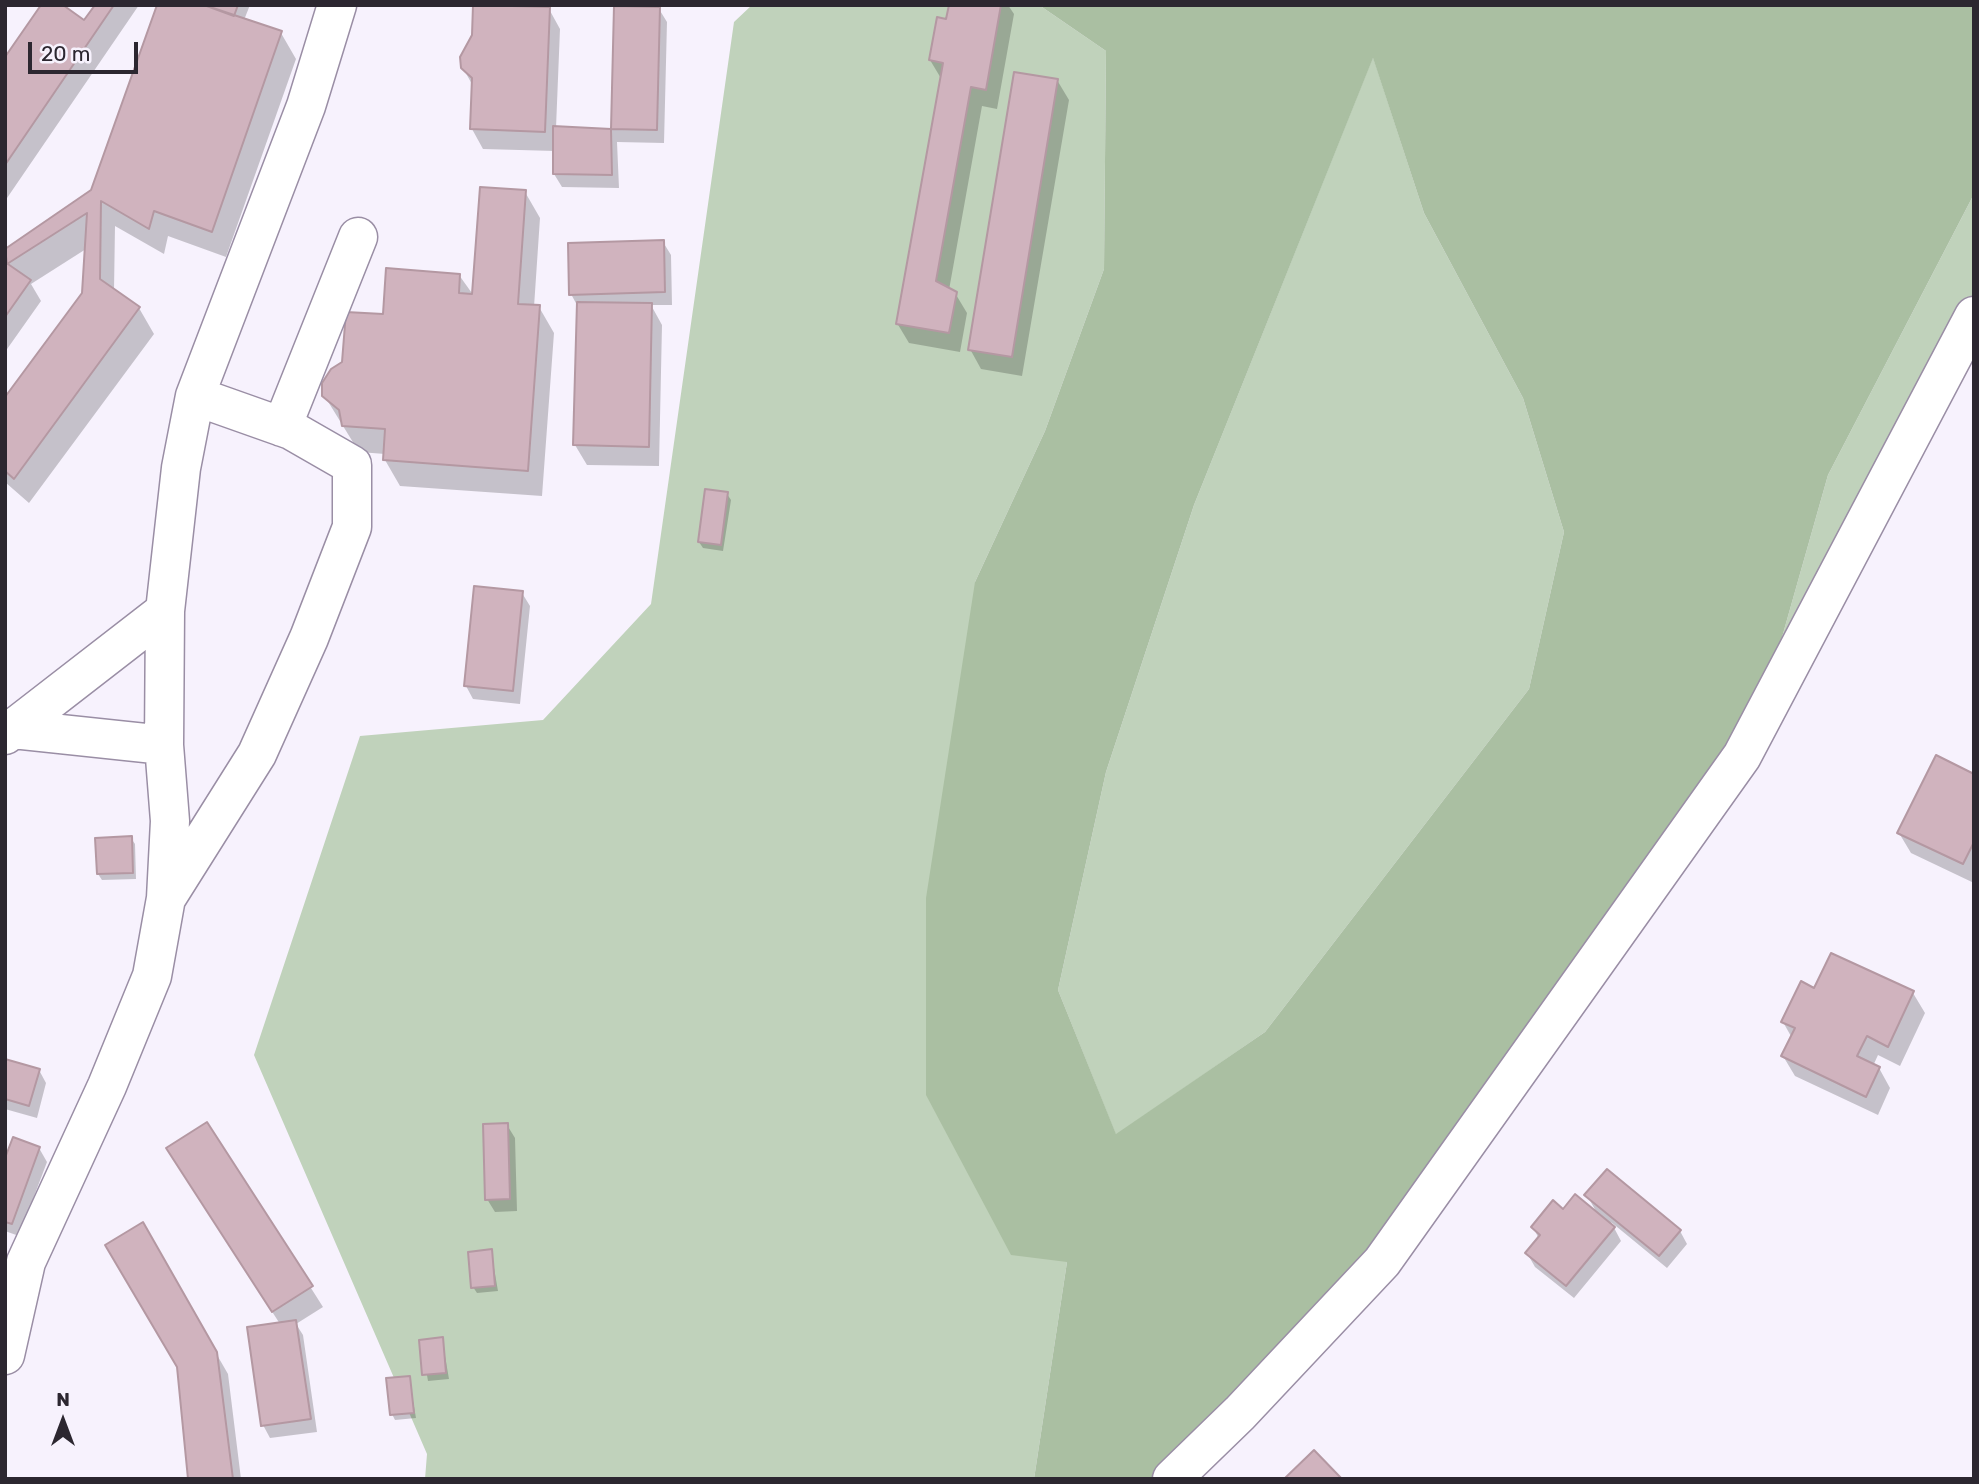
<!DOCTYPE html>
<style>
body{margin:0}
#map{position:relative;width:1979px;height:1484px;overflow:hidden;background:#f7f2fd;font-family:Rubik,sans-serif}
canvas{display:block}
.frame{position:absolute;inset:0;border:7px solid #2c2730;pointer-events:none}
.north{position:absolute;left:28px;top:1386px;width:70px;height:70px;-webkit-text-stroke:5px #f7f2fd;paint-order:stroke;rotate:0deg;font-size:19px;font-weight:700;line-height:28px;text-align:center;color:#2c2730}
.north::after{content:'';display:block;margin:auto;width:24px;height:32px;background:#2c2730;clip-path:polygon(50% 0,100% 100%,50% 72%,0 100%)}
.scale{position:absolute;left:28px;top:42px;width:110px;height:32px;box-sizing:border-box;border:4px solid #2c2730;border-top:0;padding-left:9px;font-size:21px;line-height:24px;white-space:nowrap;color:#2c2730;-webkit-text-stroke:5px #f7f2fd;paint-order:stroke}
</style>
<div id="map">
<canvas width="1979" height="1484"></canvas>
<div class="frame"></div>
<div class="north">N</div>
<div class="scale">20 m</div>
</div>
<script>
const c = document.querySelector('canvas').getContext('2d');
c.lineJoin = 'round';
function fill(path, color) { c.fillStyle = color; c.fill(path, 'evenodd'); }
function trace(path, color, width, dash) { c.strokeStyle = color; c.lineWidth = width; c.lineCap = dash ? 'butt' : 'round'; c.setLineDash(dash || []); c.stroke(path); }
fill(new Path2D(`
 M 752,5 L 1039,5 L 1106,51 L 1104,269 L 1045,431 L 975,582 L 1067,1262 L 1034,1479 L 425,1479 L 427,1454 L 254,1055 L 360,736 L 543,720 L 651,604 L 734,22 Z
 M 1373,57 L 1424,213 L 1523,398 L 1564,532 L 1529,689 L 1265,1032 L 1116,1135 L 1058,990 L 1106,772 L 1194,505 Z
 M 1974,194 L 1974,316 L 1756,729 L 1828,475 Z`), '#c0d2bb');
fill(new Path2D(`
 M 1039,5 L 1974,5 L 1974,194 L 1828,475 L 1756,729 L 1382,1262 L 1172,1479 L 1034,1479 L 1067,1262 L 1011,1255 L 926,1095 L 926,898 L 975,582 L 1045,431 L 1104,269 L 1106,51 ZM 1373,58 L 1424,213 L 1523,398 L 1564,532 L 1529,689 L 1265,1032 L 1116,1134 L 1058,990 L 1106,772 L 1194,505 Z`), '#aabfa2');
fill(new Path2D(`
 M 97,5 L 139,5 L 5,201 L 5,60 L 85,22 Z
 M 159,5 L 250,5 L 244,20 L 281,33 L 296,59 L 226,257 L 168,236 L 164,254 L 115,226 L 114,291 L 139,308 L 154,334 L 29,503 L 5,482 L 5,400 L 84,293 L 86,249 L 31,284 L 41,301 L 5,352 L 5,251 L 92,192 Z
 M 475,5 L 549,9 L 560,29 L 556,128 L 612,131 L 615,8 L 659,9 L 667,22 L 664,143 L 617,142 L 619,188 L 562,187 L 554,174 L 555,151 L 483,149 L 472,129 L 473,86 L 463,68 L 474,35 Z
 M 950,5 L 1008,5 L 1014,14 L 997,109 L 982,106 L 949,290 L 955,293 L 967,313 L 960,352 L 909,343 L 897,323 L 942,80 L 930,60 L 948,21 Z
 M 1057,80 L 1069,100 L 1022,376 L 981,369 L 970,349 Z
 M 525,192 L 540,218 L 534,307 L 539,307 L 554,333 L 542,496 L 400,486 L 385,460 L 385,454 L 359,452 L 324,395 L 344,364 L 384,316 L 459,275 L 474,296 Z
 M 663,242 L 671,255 L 672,305 L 651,305 L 662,325 L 659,466 L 587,465 L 575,445 L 578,307 L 571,294 Z
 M 727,494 L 731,500 L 723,551 L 703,548 L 699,542 Z
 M 522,593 L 530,606 L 520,704 L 473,699 L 466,686 Z
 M 1974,775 L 1974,883 L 1911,853 L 1899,833 Z
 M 131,838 L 135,844 L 136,879 L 102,880 L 98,874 Z
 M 1815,990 L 1913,993 L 1925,1013 L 1900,1066 L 1878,1055 L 1873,1066 L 1879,1068 L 1890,1088 L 1878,1115 L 1795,1076 L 1783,1056 L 1792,1038 L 1783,1022 Z
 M 5,1061 L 39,1070 L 46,1083 L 37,1118 L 5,1109 Z
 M 207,1124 L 323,1307 L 296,1324 L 303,1335 L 317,1432 L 270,1438 L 263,1425 L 280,1324 L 180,1168 Z
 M 507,1125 L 515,1138 L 517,1211 L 495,1212 L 487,1199 Z
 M 39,1148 L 47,1162 L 19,1236 L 5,1231 L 5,1163 Z
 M 1587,1195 L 1680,1231 L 1687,1244 L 1667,1268 L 1611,1222 L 1621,1241 L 1574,1298 L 1535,1267 L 1527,1253 L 1539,1239 L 1533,1227 L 1563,1211 L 1598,1215 Z
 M 142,1225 L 228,1374 L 241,1479 L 190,1479 L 179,1367 Z
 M 491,1251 L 498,1291 L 477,1293 L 473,1287 Z
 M 442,1339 L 449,1379 L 428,1381 L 421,1341 Z
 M 409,1378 L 416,1418 L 395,1420 L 392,1414 Z`), '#0003');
const building = new Path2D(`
 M 41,5 L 63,5 L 84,20 L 95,5 L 114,5 L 5,165 L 5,57 Z
 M 157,5 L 204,5 L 282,31 L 212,232 L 154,211 L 149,229 L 101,201 L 100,279 L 140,307 L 14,479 L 5,471 L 5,397 L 82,293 L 87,213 L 7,264 L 5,249 L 91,190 Z
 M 204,5 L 238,5 L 234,16 Z
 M 473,5 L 550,7 L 545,132 L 470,129 L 472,78 L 461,68 L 460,57 L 472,35 Z
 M 949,5 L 1001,5 L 986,90 L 971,87 L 936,281 L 957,292 L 949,333 L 896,324 L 943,63 L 929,60 L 937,17 L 946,19 Z
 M 614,6 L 660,7 L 657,130 L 611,129 Z
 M 1014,72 L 1058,79 L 1012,357 L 968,350 Z
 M 553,126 L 611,129 L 612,175 L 553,174 Z
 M 480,187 L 526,190 L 518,304 L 540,305 L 528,471 L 383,460 L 385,429 L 342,426 L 339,410 L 322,396 L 322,383 L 331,369 L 342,362 L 346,312 L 383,314 L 386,268 L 460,274 L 459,293 L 472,294 Z
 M 664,240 L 665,292 L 569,295 L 568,243 Z
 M 5,262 L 31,280 L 5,317 Z
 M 577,302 L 652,303 L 649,447 L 573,445 Z
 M 705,489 L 728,492 L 721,545 L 698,542 Z
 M 474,586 L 523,591 L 513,691 L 464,686 Z
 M 1936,755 L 1974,774 L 1974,842 L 1963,864 L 1897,833 Z
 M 132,836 L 133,873 L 97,874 L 95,838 Z
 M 1831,953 L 1914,991 L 1888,1047 L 1867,1036 L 1857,1056 L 1880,1067 L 1866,1097 L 1781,1056 L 1795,1028 L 1781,1022 L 1801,981 L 1814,988 Z
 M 5,1059 L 40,1069 L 29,1106 L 5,1099 Z
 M 207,1122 L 313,1286 L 272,1312 L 166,1148 Z
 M 508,1123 L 510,1199 L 485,1200 L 483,1124 Z
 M 13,1137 L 40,1147 L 12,1224 L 5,1222 L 5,1158 Z
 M 1607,1169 L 1681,1230 L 1659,1256 L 1584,1195 Z
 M 1575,1194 L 1615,1227 L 1566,1286 L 1525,1253 L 1540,1235 L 1531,1227 L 1553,1200 L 1563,1209 Z
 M 143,1222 L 217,1352 L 233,1479 L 188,1479 L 177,1367 L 105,1245 Z
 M 492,1249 L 495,1286 L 471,1288 L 468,1252 Z
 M 296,1320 L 311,1419 L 261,1426 L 247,1327 Z
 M 443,1337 L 446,1373 L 422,1375 L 419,1340 Z
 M 410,1376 L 414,1413 L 390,1415 L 386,1378 Z
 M 1314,1450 L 1342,1479 L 1284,1479 Z`);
fill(building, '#d0b3be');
trace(building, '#b498a2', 2);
const minor = new Path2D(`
 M 282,427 L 358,237
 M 13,729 L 164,745
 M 5,735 L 165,611
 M 167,897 L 257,754 L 309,638 L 352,527 L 352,465 L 291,430 L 195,396
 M 5,1355 L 26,1262 L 107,1086 L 152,976 L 166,898 L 170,821 L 164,745 L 165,611 L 181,468 L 195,396 L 306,106 L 337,5
 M 1172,1479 L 1240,1413 L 1382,1262 L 1742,756 L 1974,316`);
trace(minor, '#9a8ea5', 41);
trace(minor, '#fff', 38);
</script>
